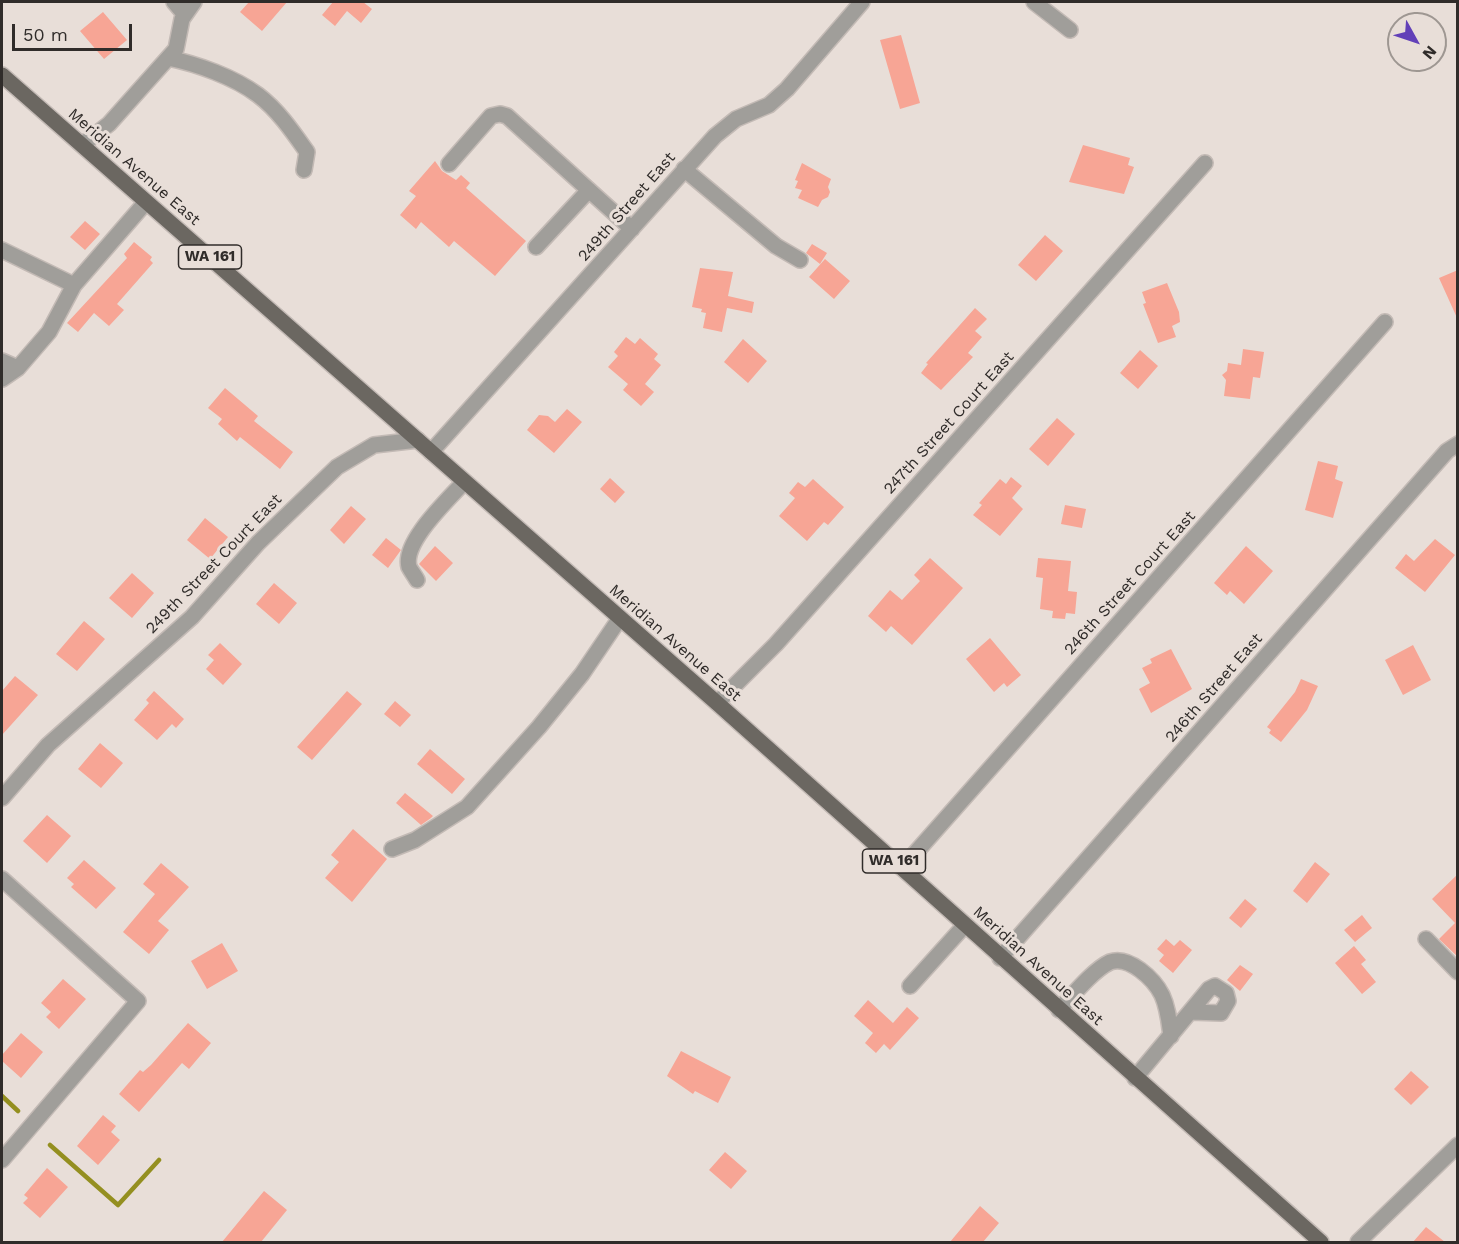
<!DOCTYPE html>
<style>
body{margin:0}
#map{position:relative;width:1459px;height:1244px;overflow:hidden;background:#e8ded8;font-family:"Work Sans",sans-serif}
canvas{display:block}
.frame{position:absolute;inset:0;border:3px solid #302c2a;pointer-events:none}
.north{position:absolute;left:1387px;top:12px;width:60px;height:60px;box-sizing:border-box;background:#e8ded8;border:2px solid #9e9792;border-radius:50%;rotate:130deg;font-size:16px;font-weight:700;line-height:24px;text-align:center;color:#302c2a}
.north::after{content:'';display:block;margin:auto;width:21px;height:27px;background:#6240b8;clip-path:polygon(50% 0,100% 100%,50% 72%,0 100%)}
.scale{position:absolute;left:12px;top:24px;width:120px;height:27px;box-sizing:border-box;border:3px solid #302c2a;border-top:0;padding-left:8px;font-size:18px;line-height:21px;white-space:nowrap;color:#302c2a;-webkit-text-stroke:4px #e8ded8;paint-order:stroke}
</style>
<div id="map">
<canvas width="1459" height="1244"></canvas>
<div class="frame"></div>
<div class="north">N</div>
<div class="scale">50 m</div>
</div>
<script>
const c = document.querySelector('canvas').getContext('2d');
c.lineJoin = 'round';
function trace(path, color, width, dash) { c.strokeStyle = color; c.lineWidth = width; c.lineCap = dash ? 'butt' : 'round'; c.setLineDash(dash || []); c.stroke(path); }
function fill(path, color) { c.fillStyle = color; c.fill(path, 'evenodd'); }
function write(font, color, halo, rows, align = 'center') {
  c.font = font + ' "Work Sans",sans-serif'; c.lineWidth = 6; c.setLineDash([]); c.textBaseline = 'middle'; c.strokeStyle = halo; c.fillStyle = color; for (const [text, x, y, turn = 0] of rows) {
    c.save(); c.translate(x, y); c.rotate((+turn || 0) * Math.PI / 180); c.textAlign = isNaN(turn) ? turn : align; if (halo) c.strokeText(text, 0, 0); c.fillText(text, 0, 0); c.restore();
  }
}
trace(new Path2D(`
 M 2,1096 L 18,1111
 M 50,1145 L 118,1205 L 159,1160`), '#948f20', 4.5);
fill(new Path2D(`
 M 249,2 L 287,2 L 262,31 L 240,12 Z
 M 333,2 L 363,2 L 372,9 L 361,23 L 347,11 L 335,26 L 322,15 Z
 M 103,12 L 127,40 L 104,59 L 80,31 Z
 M 901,35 L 920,103 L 900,109 L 880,40 Z
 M 1083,145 L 1130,158 L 1128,165 L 1134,167 L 1124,194 L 1069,182 Z
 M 435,161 L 442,171 L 456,180 L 461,175 L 470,183 L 466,188 L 526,241 L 495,276 L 454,241 L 449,247 L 421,222 L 416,229 L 400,215 L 416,196 L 409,191 Z
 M 802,163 L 831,179 L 828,187 L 830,192 L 828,197 L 822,200 L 818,207 L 798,198 L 802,190 L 795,188 L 798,181 L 795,180 Z
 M 85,221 L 100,234 L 85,250 L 70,237 Z
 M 1045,235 L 1063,251 L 1036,281 L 1018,265 Z
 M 134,242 L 152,257 L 150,260 L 153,263 L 117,304 L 124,310 L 109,326 L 94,313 L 78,332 L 67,323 L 127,258 L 124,254 Z
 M 812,244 L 827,253 L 820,264 L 806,253 Z
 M 825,259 L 850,281 L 834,299 L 809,277 Z
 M 700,268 L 733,272 L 728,296 L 754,302 L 752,313 L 727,308 L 722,332 L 703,328 L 706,313 L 701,312 L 702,309 L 692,307 Z
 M 1458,270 L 1458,320 L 1439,278 Z
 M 1167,283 L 1179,312 L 1180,322 L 1172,326 L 1176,337 L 1158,343 L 1143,304 L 1146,303 L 1142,292 Z
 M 975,308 L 987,319 L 975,331 L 982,337 L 968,353 L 973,357 L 941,390 L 921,373 L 928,364 L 926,363 Z
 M 626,337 L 635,344 L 640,338 L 658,354 L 654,359 L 661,365 L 645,384 L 654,392 L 641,406 L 623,390 L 628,384 L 608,367 L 618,356 L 614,352 Z
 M 743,339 L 767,361 L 748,383 L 724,362 Z
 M 1243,349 L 1264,352 L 1260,378 L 1253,377 L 1250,399 L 1224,396 L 1226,380 L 1222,375 L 1227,371 L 1228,363 L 1241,365 Z
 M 1140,350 L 1158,366 L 1138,389 L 1120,373 Z
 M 225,388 L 258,416 L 254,421 L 293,452 L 280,469 L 240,437 L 237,441 L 218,424 L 222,419 L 208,408 Z
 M 567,409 L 582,422 L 554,453 L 527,430 L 539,415 L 548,416 L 555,422 Z
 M 1057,418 L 1075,434 L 1048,466 L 1029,449 Z
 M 1318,461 L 1338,466 L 1335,479 L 1343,482 L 1333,518 L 1305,510 Z
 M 1011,477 L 1022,486 L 1012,498 L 1023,509 L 1000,536 L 973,515 L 982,505 L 979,503 L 1000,479 L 1006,484 Z
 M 610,478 L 625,492 L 615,503 L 600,489 Z
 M 813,479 L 844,507 L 828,525 L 824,522 L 807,541 L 779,516 L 795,498 L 789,493 L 798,482 L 805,487 Z
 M 1065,505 L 1086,509 L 1082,528 L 1061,524 Z
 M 351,506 L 366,519 L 344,544 L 330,530 Z
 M 205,518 L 228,537 L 210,559 L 187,540 Z
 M 386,538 L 401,550 L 388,568 L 372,555 Z
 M 1435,539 L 1455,555 L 1425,592 L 1395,568 L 1406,554 L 1414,561 Z
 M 435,546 L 453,563 L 436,581 L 419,564 Z
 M 1246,546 L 1273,571 L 1244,604 L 1230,591 L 1227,595 L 1214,583 Z
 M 930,558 L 963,588 L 912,645 L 891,626 L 886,632 L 868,616 L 890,590 L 902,600 L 920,581 L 914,575 Z
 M 1038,558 L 1071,561 L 1068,591 L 1077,592 L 1075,614 L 1066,613 L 1065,619 L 1052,618 L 1053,611 L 1040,609 L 1043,578 L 1036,577 Z
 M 132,573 L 154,593 L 132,618 L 109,598 Z
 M 274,583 L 297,603 L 279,624 L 256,604 Z
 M 84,621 L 105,639 L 77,671 L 56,654 Z
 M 990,638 L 1021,675 L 1007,687 L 1004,683 L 994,692 L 966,659 Z
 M 220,643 L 242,664 L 223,685 L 206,669 L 214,660 L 208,655 Z
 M 1413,645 L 1431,680 L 1403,695 L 1385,660 Z
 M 1171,649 L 1192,689 L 1151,713 L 1139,689 L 1150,683 L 1142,668 L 1152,663 L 1150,659 Z
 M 15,676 L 38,695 L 2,735 L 2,691 Z
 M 1301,679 L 1318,686 L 1307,710 L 1281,742 L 1269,733 L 1271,730 L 1267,727 L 1295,692 Z
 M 154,691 L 184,719 L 176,728 L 172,724 L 157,740 L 134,720 L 149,703 L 146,700 Z
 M 347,691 L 362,704 L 312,760 L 297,747 Z
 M 395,701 L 411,715 L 400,727 L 384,714 Z
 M 100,743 L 123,763 L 101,788 L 78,769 Z
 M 430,749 L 465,779 L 452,794 L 417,764 Z
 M 405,793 L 433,816 L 431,818 L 421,825 L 396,803 Z
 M 47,815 L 71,836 L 47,863 L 23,841 Z
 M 353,829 L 387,859 L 352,902 L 325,878 L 339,862 L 331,855 Z
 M 84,860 L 116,888 L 96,909 L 71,887 L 74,884 L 67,878 Z
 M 1315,862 L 1330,874 L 1307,903 L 1293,891 Z
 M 161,863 L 189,887 L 158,921 L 169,930 L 149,954 L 123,932 L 155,894 L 143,884 Z
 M 1458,874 L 1458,957 L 1439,939 L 1455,923 L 1432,899 Z
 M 1245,899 L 1257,909 L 1241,928 L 1229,918 Z
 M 1362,915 L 1372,928 L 1355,942 L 1344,930 Z
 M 1166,939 L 1174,946 L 1180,940 L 1192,950 L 1173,973 L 1159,961 L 1164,955 L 1157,949 Z
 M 222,943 L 238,971 L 207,989 L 191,961 Z
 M 1354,946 L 1366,960 L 1361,964 L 1376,982 L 1362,994 L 1335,963 Z
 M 1240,965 L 1253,974 L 1240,991 L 1227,980 Z
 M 63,979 L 86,999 L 59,1029 L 46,1017 L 51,1012 L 41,1003 Z
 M 868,1000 L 893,1023 L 907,1007 L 919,1018 L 890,1050 L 884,1044 L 876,1053 L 865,1043 L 873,1033 L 854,1016 Z
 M 188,1023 L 211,1043 L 189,1069 L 182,1063 L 139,1112 L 119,1094 L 140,1070 L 143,1072 L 151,1065 Z
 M 21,1033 L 43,1052 L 21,1078 L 2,1061 L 2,1055 Z
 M 681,1051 L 731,1077 L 718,1103 L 695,1091 L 693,1094 L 667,1076 Z
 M 1411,1071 L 1429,1087 L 1411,1105 L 1394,1089 Z
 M 103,1115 L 116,1126 L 111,1132 L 120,1140 L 98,1165 L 77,1146 Z
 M 725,1152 L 747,1171 L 731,1189 L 709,1170 Z
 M 47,1168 L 68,1187 L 40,1218 L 23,1203 L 28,1198 L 24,1195 Z
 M 264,1191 L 287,1210 L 261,1242 L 222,1242 Z
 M 980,1206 L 999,1223 L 983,1242 L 950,1242 Z
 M 1426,1227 L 1445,1242 L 1413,1242 Z`), '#f7a595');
const minor = new Path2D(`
 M 174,2 L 185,15
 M 1034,2 L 1070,30
 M 168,58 C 197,64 234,77 258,95 C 278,110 293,132 307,152 L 304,170
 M 82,145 L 109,124 L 176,49 L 182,19 L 194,2
 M 449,164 L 491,116 L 500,114 L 507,116 L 632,229
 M 684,169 L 776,246 L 800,260
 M 536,247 L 589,190
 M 2,250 L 74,285
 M 2,361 L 18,368
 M 2,379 L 18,368 L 49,332 L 74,285 L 146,202
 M 431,452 L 715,136 L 736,119 L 769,105 L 787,89 L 862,2
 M 417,580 C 415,576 411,571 409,567 C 402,542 449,499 464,482
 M 717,703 L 776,644 L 1205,163
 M 2,798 L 48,745 L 192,617 L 258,543 L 337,467 L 374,445 L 418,440
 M 392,849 L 415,840 L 467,807 L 539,727 L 582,674 L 620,618
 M 902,868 L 1385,322
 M 2,879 L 138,1001 L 2,1160
 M 1426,939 L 1458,972
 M 1000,958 L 1447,451 L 1458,444
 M 910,986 L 965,925
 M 1059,1010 C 1072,996 1093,970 1110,962 C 1129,955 1154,979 1162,995 C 1168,1008 1169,1021 1171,1036
 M 1135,1078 L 1209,989 L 1215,986 L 1226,993 L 1228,1001 L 1221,1013 L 1191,1012
 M 1358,1242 L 1458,1145`);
const major = new Path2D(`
 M 2,75 L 717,703 L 1321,1242`);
trace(minor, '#c3bab5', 18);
trace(major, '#c3bab5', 18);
trace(minor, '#a09e9a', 15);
trace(major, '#6b6761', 15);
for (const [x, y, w] of [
 [210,257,63],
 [894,861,63]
]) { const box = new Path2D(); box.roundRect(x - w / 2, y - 12, w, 24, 4.5); c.fillStyle = '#e8ded8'; c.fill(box); trace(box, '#302c2a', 1.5); }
write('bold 15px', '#302c2a', null, [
 ["WA 161",210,257],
 ["WA 161",894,861]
]);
write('16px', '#302c2a', '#e8ded8', [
 ["Meridian Avenue East",134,167,41],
 ["249th Street East",627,207,-49],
 ["247th Street Court East",949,423,-48],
 ["249th Street Court East",214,564,-46],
 ["246th Street Court East",1130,583,-48],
 ["Meridian Avenue East",675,643,41],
 ["246th Street East",1214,688,-49],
 ["Meridian Avenue East",1038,966,42]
]);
</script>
